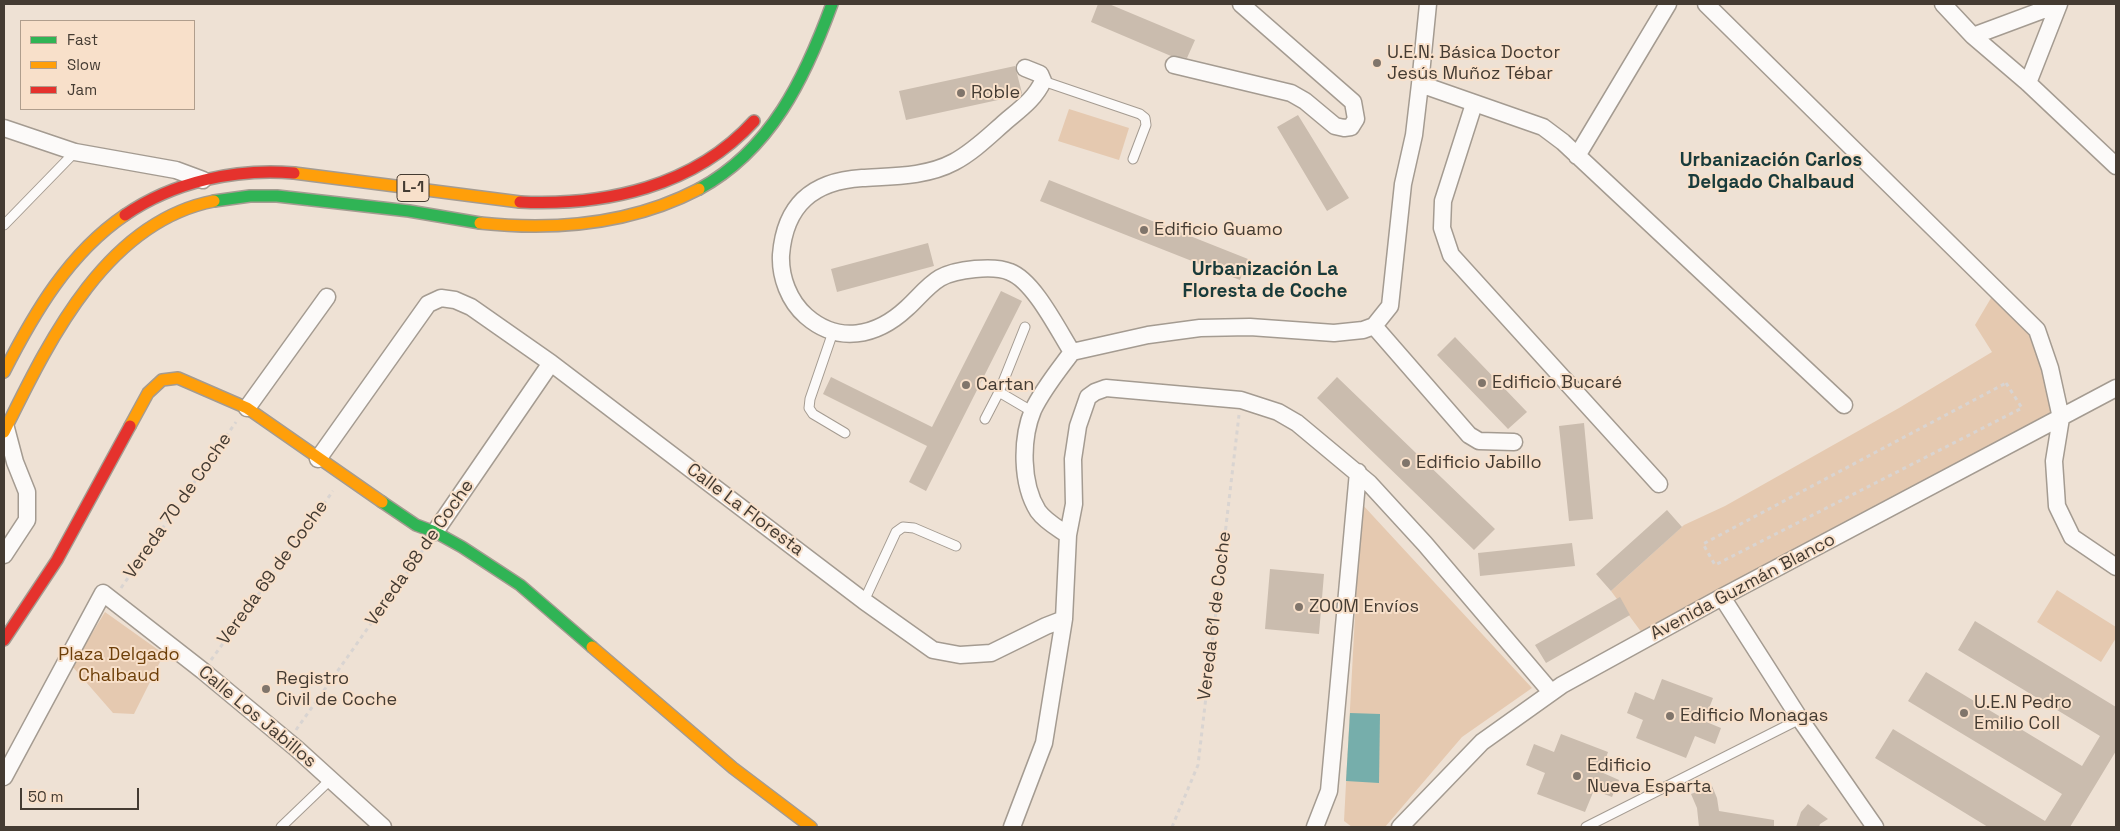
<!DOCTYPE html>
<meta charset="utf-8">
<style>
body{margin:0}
#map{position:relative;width:2120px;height:831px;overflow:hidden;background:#eee1d4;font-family:"Space Grotesk",sans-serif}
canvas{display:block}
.frame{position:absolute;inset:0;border:5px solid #443b32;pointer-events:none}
.legend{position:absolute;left:20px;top:20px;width:175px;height:90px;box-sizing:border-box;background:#f8e0ca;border:1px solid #b09e8d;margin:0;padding:6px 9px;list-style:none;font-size:15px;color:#443b32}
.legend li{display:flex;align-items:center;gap:10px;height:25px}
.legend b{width:25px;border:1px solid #b09e8d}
.scale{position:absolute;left:20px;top:788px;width:119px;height:22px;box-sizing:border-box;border:2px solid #443b32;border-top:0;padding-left:6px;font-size:15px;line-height:18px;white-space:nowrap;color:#443b32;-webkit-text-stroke:4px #f8e0ca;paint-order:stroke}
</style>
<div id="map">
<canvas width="2120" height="831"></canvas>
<div class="frame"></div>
<ul class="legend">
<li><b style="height:6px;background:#30b455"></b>Fast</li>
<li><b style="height:6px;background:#ff9f0a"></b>Slow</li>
<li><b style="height:6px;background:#e5322d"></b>Jam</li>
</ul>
<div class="scale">50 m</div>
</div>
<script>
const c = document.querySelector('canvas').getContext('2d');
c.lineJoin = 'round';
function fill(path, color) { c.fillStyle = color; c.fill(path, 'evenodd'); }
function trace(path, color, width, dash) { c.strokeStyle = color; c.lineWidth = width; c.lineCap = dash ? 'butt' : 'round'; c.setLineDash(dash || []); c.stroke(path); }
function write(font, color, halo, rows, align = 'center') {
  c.font = font + ' "Space Grotesk",sans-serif'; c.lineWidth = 4; c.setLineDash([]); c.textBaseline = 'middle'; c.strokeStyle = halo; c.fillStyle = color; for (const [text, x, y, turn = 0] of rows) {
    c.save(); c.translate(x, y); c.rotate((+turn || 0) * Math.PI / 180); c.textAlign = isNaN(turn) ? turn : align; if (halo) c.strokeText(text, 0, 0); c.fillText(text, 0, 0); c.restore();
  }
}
fill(new Path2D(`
 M 1069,109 L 1129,128 L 1119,160 L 1058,141 Z
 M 1994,293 L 2036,336 L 2054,418 L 1642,633 L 1611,591 L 1684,525 L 1725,506 L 1899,408 L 1992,352 L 1975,325 Z
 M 1361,503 L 1532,688 L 1462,737 L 1385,827 L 1352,827 L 1344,821 Z
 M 2057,590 L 2116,627 L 2116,638 L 2101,662 L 2037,622 Z
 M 105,612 L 164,654 L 134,714 L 113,713 L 72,666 Z`), '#e5c9b0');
fill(new Path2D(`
 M 1350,713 L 1380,714 L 1379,783 L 1346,781 Z`), '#76aeab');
fill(new Path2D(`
 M 1098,4 L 1109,4 L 1195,40 L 1187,58 L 1171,56 L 1091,22 Z
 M 1015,66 L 1022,93 L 1021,95 L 906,120 L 899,91 Z
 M 1298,115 L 1349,198 L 1327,211 L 1277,127 Z
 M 1049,180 L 1248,259 L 1240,280 L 1040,201 Z
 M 928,243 L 934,266 L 837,292 L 831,269 Z
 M 1001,291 L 1022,301 L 926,491 L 909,482 L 927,446 L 823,394 L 831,377 L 932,427 Z
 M 1455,337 L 1527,412 L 1508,429 L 1437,355 Z
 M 1337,377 L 1495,529 L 1474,550 L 1317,398 Z
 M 1584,423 L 1593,519 L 1569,521 L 1559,426 Z
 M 1667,510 L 1682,527 L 1611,591 L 1596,574 Z
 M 1572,543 L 1575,566 L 1480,576 L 1478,553 Z
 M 1270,569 L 1324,574 L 1319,634 L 1265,629 Z
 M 1620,597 L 1630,615 L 1546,663 L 1535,645 Z
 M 1975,621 L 2116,707 L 2116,751 L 2070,827 L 1988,827 L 1875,758 L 1893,729 L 2045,821 L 2062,794 L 1908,701 L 1926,672 L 2082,766 L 2100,736 L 1958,650 Z
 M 1662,679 L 1713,698 L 1704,721 L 1721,728 L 1715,744 L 1695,736 L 1686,758 L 1636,738 L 1643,720 L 1627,713 L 1635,692 L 1654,700 Z
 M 1561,734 L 1608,752 L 1601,772 L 1619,780 L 1612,797 L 1594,790 L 1585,812 L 1537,794 L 1545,773 L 1526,765 L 1534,744 L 1554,752 Z
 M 1712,786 L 1717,798 L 1719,811 L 1774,820 L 1774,827 L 1699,827 L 1697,808 L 1691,794 Z
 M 1808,804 L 1828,819 L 1820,824 L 1819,827 L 1796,827 L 1801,812 Z`), '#cabcae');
const lane = new Path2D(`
 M 1043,81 L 1140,114 L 1145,118 L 1146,125 L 1133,159
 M 4,225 L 75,152
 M 833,332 L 810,399 L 809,408 L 813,414 L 845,433
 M 999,392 L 1025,327
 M 985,419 L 999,392 L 1033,412
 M 864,601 L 896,532 L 903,527 L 914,528 L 956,546
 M 281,827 L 330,780
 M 1586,827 L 1800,719`);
const street = new Path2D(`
 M 1706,4 L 2037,330 L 2050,368 L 2061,418 L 2054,461 L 2057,506 L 2072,537 L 2116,567
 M 1943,4 L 1973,36 L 2028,83 L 2116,166
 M 1973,36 L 2059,4
 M 1174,65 L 1291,93 L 1305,101 L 1335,126 L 1344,128 L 1351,127 L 1356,119 L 1353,102 L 1241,4
 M 1025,68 L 1040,74 L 1043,81 C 1035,99 1019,110 1005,122 C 989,136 973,152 954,162 C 926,177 892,176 862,178 C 814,181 785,204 781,255 C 780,277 789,301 806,316 C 838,344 876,337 907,308 C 918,298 928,285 940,278 C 956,269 994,265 1010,272 C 1034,281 1058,330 1072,352
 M 2028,83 L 2059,4
 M 1420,84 L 1543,127 L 1563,142 L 1844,405
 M 1474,104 L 1443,201 L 1442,228 L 1451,255 L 1659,484
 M 4,128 L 75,152 L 176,170 L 203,180
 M 1577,156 L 1668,4
 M 1374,326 L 1469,435 L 1479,441 L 1514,442
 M 247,408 L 327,297
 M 318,459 L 428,304 L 441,298 L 455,300 L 471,307 L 551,363 L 864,601 L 933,650 L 960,655 L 991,653 L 1046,626 L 1064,619
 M 435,532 L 551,363
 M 1068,535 C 1058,528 1046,522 1038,511 C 1021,484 1021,439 1033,410 C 1043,389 1058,371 1072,352 L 1148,335 L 1200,328 L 1250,327 L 1334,333 L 1363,330 L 1374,326 L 1390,306 L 1403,184 L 1414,135 L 1420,84 L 1428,4
 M 4,555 L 27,520 L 27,492 L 15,462 L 6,428
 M 1722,597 L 1800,719 L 1875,827
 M 4,777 L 103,593 L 203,671 L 297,749 L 383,827
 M 1012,827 L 1044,743 L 1064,619 L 1068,535 L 1074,504 L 1073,459 L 1078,426 L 1088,397 L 1095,392 L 1106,388 L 1241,400 L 1278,412 L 1297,423 L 1369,483 L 1425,544 L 1551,692
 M 1315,827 L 1329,791 L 1358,472
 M 1400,827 L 1482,742 L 1562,685 L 1722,597 L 2116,388`);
const fast = new Path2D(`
 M 699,189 C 771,150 805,78 832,4
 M 214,201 L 250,196 L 277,196 L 409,211 L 480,223
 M 382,502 L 416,525 L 435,532 L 462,547 L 520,585 L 592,647`);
const slow = new Path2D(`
 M 294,173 L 520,202
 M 480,223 C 555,231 632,224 699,189
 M 4,372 C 34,313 69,253 125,215
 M 130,426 L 148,393 L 162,380 L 178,378 L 247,408 L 382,502
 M 4,432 C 48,343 105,222 214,201
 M 592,647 L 733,768 L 811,827`);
const jam = new Path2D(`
 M 520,202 C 605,206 694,187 754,121
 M 125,215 C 173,182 235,168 294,173
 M 4,640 L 57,560 L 130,426`);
trace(lane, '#a49b91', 11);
trace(street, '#a49b91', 19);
trace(fast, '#a49b91', 14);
trace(slow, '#a49b91', 14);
trace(jam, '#a49b91', 14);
trace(new Path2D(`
 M 2006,383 L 2022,408 L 1715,565 L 1703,544 Z
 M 121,588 L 236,422
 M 211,660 L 333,491
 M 296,730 L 425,547
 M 1172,827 L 1198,765 L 1239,415`), '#d9d4d1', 3, [4, 4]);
trace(lane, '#fcfaf9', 9);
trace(street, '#fcfaf9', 16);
trace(fast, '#30b455', 11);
trace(slow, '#ff9f0a', 11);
trace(jam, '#e5322d', 11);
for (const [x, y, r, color] of [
 [1377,63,5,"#80756b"],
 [961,93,5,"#80756b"],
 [1144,230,5,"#80756b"],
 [1482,383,5,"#80756b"],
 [966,385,5,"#80756b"],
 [1406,463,5,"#80756b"],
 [1299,607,5,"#80756b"],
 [266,689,5,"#80756b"],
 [1964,713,5,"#80756b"],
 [1670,716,5,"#80756b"],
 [1577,776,5,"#80756b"]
]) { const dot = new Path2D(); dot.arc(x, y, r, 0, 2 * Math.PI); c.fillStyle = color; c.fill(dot); trace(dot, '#f8e0ca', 2); }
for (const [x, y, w] of [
 [413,188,32]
]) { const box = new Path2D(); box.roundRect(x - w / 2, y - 13.5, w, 27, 4); c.fillStyle = '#f8e0ca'; c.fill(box); trace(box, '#443b32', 1); }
write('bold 16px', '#443b32', null, [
 ["L-1",413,188]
]);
write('18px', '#443b32', '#f8e0ca', [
 ["U.E.N. Básica Doctor",1387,53],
 ["Jesús Muñoz Tébar",1387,74],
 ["Roble",971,93],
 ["Edificio Guamo",1154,230],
 ["Edificio Bucaré",1492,383],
 ["Cartan",976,385],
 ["Edificio Jabillo",1416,463],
 ["ZOOM Envíos",1309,607],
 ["Registro",276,679],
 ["Civil de Coche",276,700],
 ["U.E.N Pedro",1974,703],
 ["Emilio Coll",1974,724],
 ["Edificio Monagas",1680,716],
 ["Edificio",1587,766],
 ["Nueva Esparta",1587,787]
], 'left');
write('18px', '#443b32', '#f8e0ca', [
 ["Vereda 70 de Coche",178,506,-55],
 ["Calle La Floresta",745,510,37],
 ["Vereda 68 de Coche",420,553,-55],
 ["Vereda 69 de Coche",273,573,-54],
 ["Avenida Guzmán Blanco",1743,587,-28],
 ["Vereda 61 de Coche",1215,616,-83],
 ["Calle Los Jabillos",257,717,40]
]);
write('18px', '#6d3f09', '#f8e0ca', [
 ["Plaza Delgado",119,655],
 ["Chalbaud",119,676]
]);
write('bold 19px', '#193b3b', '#f8e0ca', [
 ["Urbanización Carlos",1771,161],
 ["Delgado Chalbaud",1771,183],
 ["Urbanización La",1265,270],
 ["Floresta de Coche",1265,292]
]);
</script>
